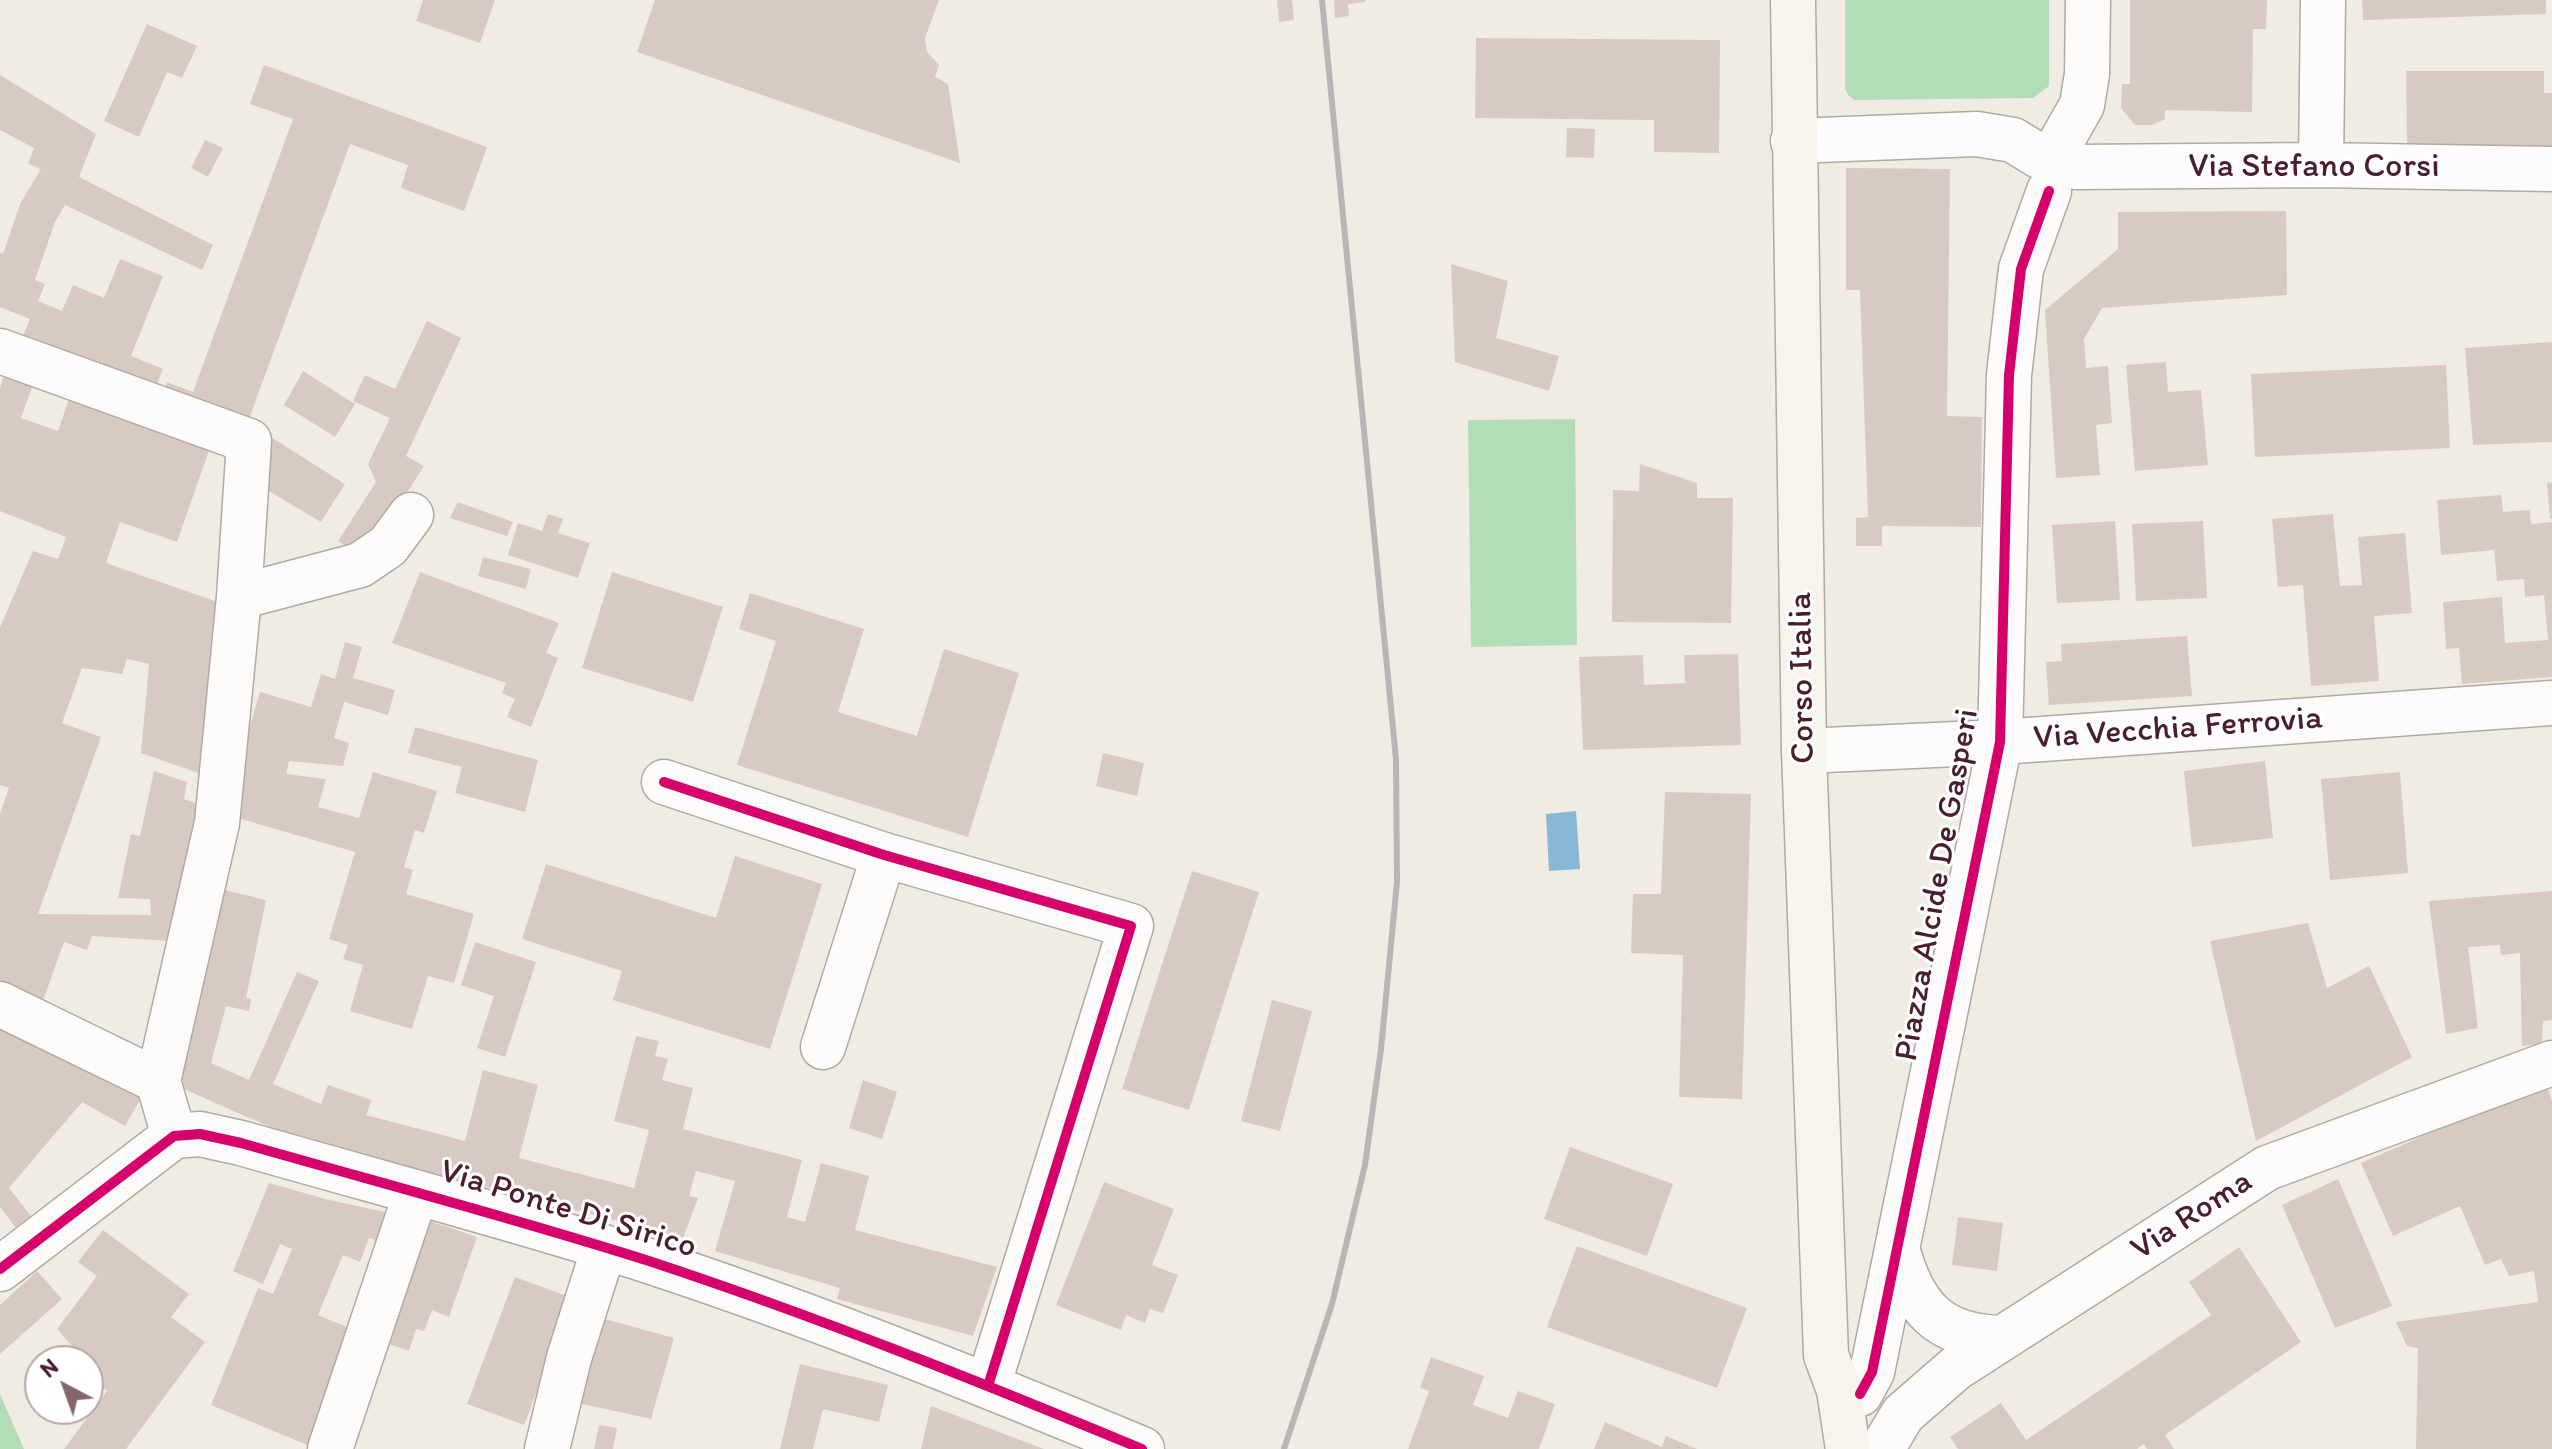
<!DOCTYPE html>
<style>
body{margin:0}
#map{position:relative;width:2552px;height:1449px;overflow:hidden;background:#f0ece3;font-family:Itim,sans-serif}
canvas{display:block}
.north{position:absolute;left:24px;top:1345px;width:80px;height:80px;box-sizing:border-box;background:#fff;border:2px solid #b7a5aa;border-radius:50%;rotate:319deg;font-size:22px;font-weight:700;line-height:32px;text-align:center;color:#4a1f2b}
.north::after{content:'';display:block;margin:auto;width:28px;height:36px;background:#84676b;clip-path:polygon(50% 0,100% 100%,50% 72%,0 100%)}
</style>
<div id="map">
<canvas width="2552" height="1449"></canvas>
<div class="north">N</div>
</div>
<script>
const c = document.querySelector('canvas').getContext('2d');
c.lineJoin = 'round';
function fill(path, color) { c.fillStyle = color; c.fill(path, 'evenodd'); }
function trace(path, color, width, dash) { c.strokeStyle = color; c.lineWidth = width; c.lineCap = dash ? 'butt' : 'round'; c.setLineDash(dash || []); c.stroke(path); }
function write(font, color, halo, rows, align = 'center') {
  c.font = font + ' Itim,sans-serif'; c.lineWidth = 6; c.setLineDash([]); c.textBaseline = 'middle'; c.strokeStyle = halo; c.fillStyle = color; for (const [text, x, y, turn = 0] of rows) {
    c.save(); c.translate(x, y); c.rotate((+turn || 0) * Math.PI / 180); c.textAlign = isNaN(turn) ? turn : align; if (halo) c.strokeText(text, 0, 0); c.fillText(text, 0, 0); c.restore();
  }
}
fill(new Path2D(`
 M 1845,0 L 2049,0 L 2049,86 L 2033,98 L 1854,100 L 1848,95 L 1845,88 Z
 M 1575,419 L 1577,645 L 1471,647 L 1468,420 Z
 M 0,1394 L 24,1449 L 0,1449 Z`), '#b2ddb7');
fill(new Path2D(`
 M 1576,811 L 1580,869 L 1549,871 L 1546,814 Z`), '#87b8d6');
fill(new Path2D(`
 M 423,0 L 495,0 L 480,43 L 416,21 Z
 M 655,0 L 939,0 L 925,38 L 927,52 L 939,65 L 935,77 L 948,84 L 960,163 L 637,52 Z
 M 1277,0 L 1292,0 L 1294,20 L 1279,22 Z
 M 1334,0 L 1365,0 L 1365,2 L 1348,4 L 1349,16 L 1335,18 Z
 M 2130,0 L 2267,0 L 2266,29 L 2253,29 L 2252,112 L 2165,110 L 2165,119 L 2152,125 L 2135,125 L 2121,108 L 2122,84 L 2130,84 Z
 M 2362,0 L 2546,0 L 2546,14 L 2363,20 Z
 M 147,24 L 197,46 L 182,78 L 167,72 L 139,137 L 104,121 Z
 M 1476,38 L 1720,40 L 1719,153 L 1654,152 L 1654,120 L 1475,118 Z
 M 264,65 L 487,147 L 464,211 L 401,188 L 408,165 L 350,144 L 246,427 L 162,396 L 167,382 L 193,392 L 293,119 L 250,104 Z
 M 2406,71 L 2544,71 L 2544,93 L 2552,93 L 2552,147 L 2407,148 Z
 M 0,75 L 96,134 L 79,177 L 213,245 L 202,270 L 65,205 L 55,222 L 35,280 L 45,284 L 38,301 L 62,311 L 73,285 L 104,298 L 120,259 L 163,276 L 131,356 L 163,369 L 151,399 L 19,346 L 30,319 L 0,307 L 0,253 L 3,254 L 20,204 L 41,169 L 28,164 L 34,148 L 0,130 Z
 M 1567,128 L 1595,129 L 1594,158 L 1566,157 Z
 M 205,140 L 223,148 L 208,177 L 191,168 Z
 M 1846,168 L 1950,169 L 1947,416 L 1982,417 L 1981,527 L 1882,526 L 1882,546 L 1856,546 L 1856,518 L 1868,517 L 1860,290 L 1846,290 Z
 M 2286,211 L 2287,295 L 2102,308 L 2084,339 L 2086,368 L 2108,366 L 2112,423 L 2096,425 L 2100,475 L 2056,478 L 2045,310 L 2118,249 L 2118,212 Z
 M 1451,264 L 1508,281 L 1496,338 L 1559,356 L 1549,391 L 1455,362 Z
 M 427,321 L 461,338 L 406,456 L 424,466 L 365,558 L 338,541 L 376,482 L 368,464 L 390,418 L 353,401 L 365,375 L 395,389 Z
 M 2552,342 L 2552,442 L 2473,445 L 2465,348 Z
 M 2166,362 L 2168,392 L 2201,390 L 2208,465 L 2135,471 L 2126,365 Z
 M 2446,365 L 2450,448 L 2255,457 L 2251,374 Z
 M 303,371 L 355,404 L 335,437 L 284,405 Z
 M 5,372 L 34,382 L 21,418 L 58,431 L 71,393 L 212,442 L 177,542 L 120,522 L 106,563 L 226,605 L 207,776 L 141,753 L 149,664 L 127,659 L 122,674 L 82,668 L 62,723 L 101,737 L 38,914 L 151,915 L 150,899 L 118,898 L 131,834 L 140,836 L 154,771 L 187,782 L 184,799 L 207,807 L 170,941 L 92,936 L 87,950 L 64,942 L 40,1009 L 0,985 L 0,814 L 9,788 L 0,785 L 0,627 L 33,551 L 58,559 L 66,537 L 0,511 L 0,388 Z
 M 271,437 L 345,484 L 321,522 L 262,487 Z
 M 1640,464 L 1697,483 L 1697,498 L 1733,498 L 1731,623 L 1612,622 L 1613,490 L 1639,491 Z
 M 2552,482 L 2552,519 L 2550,519 L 2547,483 Z
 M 2501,495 L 2503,512 L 2530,510 L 2531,524 L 2552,522 L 2552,677 L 2462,684 L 2459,648 L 2446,649 L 2443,602 L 2502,597 L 2505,643 L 2548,640 L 2544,595 L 2525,597 L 2524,579 L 2497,581 L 2494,550 L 2441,555 L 2437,500 Z
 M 458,502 L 513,522 L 507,536 L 450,518 Z
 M 548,514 L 563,519 L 558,533 L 590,543 L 578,578 L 508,555 L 518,523 L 542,531 Z
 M 2333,514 L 2340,586 L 2362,585 L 2358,537 L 2405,533 L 2412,613 L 2374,616 L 2379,681 L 2311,686 L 2303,585 L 2278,587 L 2272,519 Z
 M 2115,521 L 2120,600 L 2057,603 L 2052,525 Z
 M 2203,521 L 2207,598 L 2136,601 L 2132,524 Z
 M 483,557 L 531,569 L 526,589 L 478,576 Z
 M 420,572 L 559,623 L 546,653 L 558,658 L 531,727 L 507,717 L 515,699 L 502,693 L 506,683 L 392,643 Z
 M 612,572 L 723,607 L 693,702 L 582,668 Z
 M 750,593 L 864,629 L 838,712 L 917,736 L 944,649 L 1019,673 L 968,837 L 737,765 L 776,641 L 739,629 Z
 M 2187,636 L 2192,696 L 2049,705 L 2046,662 L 2062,661 L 2061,644 Z
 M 345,642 L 362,647 L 353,678 L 395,690 L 388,715 L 344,702 L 334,738 L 349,743 L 343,766 L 289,761 L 286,774 L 326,779 L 318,807 L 359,818 L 373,772 L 437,791 L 424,833 L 415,830 L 404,867 L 413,870 L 406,894 L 474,914 L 454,983 L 428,976 L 412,1029 L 350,1011 L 363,965 L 343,959 L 348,945 L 329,939 L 355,852 L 224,814 L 260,692 L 311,707 L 321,674 L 335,679 Z
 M 1738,654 L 1741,745 L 1583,750 L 1579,657 L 1643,655 L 1644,685 L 1685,683 L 1684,655 Z
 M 415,727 L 538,760 L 525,812 L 455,793 L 462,767 L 408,753 Z
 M 1103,753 L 1144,763 L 1137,796 L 1096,786 Z
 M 2265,761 L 2273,838 L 2192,847 L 2184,771 Z
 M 2400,772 L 2408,873 L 2330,880 L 2321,779 Z
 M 1665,792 L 1751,794 L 1742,1099 L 1679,1097 L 1683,955 L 1631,953 L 1633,894 L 1661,894 Z
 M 735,856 L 822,884 L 770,1049 L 613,1000 L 622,971 L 522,939 L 546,864 L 716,918 Z
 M 1192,871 L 1259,892 L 1189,1110 L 1122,1089 Z
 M 225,890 L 266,900 L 246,998 L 251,999 L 249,1011 L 226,1006 L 211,1063 L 249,1080 L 297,972 L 319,981 L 273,1084 L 321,1104 L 328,1085 L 372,1100 L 366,1115 L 465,1141 L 483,1070 L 538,1085 L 519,1158 L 634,1188 L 649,1130 L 614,1121 L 636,1036 L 659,1041 L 655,1056 L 668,1059 L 662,1080 L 693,1088 L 683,1129 L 802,1160 L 787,1217 L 805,1222 L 821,1163 L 869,1176 L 855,1230 L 997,1267 L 973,1336 L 837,1299 L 840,1288 L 715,1251 L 735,1181 L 696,1171 L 689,1196 L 698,1198 L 683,1238 L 290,1136 L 184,1089 L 179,1058 Z
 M 2552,891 L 2552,1020 L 2543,1021 L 2542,1044 L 2522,1046 L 2520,953 L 2501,955 L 2500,945 L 2468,947 L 2478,1028 L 2446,1034 L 2429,901 Z
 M 2308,923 L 2327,988 L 2369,966 L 2412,1057 L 2256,1141 L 2210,941 Z
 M 475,942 L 536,962 L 505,1057 L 477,1048 L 494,996 L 461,985 Z
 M 1272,1000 L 1312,1011 L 1280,1131 L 1241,1121 Z
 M 0,1016 L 141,1098 L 125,1126 L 82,1102 L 9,1188 L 34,1220 L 19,1232 L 0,1207 Z
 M 863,1080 L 897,1092 L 882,1139 L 849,1128 Z
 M 2546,1082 L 2552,1102 L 2552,1449 L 2416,1449 L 2418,1348 L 2407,1346 L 2396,1322 L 2538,1302 L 2534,1271 L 2509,1276 L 2501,1259 L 2485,1265 L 2460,1206 L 2393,1236 L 2361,1163 Z
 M 1570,1147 L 1673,1184 L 1647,1256 L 1544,1219 Z
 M 2338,1179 L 2392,1306 L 2335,1328 L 2282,1205 Z
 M 1104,1182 L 1174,1209 L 1152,1265 L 1178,1275 L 1163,1313 L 1150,1309 L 1145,1323 L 1126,1315 L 1121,1330 L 1056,1305 Z
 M 269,1183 L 329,1200 L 399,1215 L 386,1244 L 369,1238 L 360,1262 L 343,1255 L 318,1315 L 359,1332 L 312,1447 L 211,1405 L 258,1288 L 273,1294 L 292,1249 L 280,1244 L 263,1284 L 233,1271 Z
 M 1958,1217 L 2003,1223 L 1997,1271 L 1952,1265 Z
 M 421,1218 L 477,1237 L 449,1317 L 432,1310 L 424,1331 L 416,1329 L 409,1351 L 389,1344 L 396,1323 L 386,1319 Z
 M 103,1230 L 189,1294 L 171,1317 L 205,1342 L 126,1449 L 64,1449 L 107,1391 L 88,1373 L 88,1361 L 81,1361 L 80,1355 L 57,1329 L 97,1276 L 78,1262 Z
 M 1577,1246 L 1747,1308 L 1717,1388 L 1547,1327 Z
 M 2239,1247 L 2301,1342 L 2165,1435 L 2174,1449 L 2147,1449 L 2144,1444 L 2137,1449 L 1958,1449 L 1950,1437 L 2001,1403 L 2026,1440 L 2211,1315 L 2189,1282 Z
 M 37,1271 L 62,1299 L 0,1354 L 0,1305 Z
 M 515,1277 L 572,1298 L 524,1425 L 467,1404 Z
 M 601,1318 L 674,1338 L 651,1419 L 578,1403 Z
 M 1431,1357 L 1484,1376 L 1473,1405 L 1508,1418 L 1518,1391 L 1555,1404 L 1539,1449 L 1408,1449 L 1429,1391 L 1420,1388 Z
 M 800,1364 L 888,1385 L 879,1422 L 823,1409 L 813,1449 L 780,1449 Z
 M 931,1406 L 1044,1449 L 921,1449 Z
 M 1605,1422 L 1662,1447 L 1666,1436 L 1697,1449 L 1594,1449 Z
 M 599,1425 L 617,1428 L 613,1449 L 594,1449 Z`), '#d8cac3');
const minor = new Path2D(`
 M 1793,141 L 1977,134 L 2013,140 L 2039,156
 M 2057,149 L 2082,105 L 2087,74 L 2088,0
 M 2321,165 L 2323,0
 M 2076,167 L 2321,165 L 2552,169
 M 0,351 L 249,441 L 239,597 L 217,823 L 158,1081
 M 239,597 L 360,565 L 388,546 L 411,515
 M 1804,751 L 2000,742 L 2552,703
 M 664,782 L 884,855 L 1131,926 L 988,1386
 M 0,1004 L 158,1081 L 174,1136
 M 823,1047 L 884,855
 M 1897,1248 C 1913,1307 1938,1337 2002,1338
 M 1860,1394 L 1872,1372 L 2000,742 L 2009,375 L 2021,269 L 2049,191
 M 330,1449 L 416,1193
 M 547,1449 L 569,1358 L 604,1248
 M 1882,1449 L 1903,1414 L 1956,1368 L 2267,1168 L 2552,1063`);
const tertiary = new Path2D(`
 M 0,1269 L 174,1136 L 200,1134 L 241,1143 C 377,1182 514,1218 649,1261 C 816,1316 980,1382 1142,1449`);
const secondary = new Path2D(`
 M 1793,0 L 1804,751 L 1826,1355 L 1839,1390 L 1848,1449`);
trace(minor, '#b0a9a5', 47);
trace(tertiary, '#b0a9a5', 47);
trace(secondary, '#b0a9a5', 47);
trace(minor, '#fdfcfb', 44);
trace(tertiary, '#fdfcfb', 44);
trace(secondary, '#f7f3ed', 44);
trace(new Path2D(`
 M 1284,1449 L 1332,1304 L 1365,1165 L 1381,1049 L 1397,882 L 1396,759 L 1322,0`), '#bab5b5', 6);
trace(new Path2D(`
 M 664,782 L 884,855 L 1131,926 L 988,1386
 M 0,1269 L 174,1136 L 200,1134 L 241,1143 C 377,1182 514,1218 649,1261 C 816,1316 980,1382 1142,1449
 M 1860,1394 L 1872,1372 L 2000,742 L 2009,375 L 2021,269 L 2049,191`), '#d6006c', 10);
write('34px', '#4a1f2b', '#fff', [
 ["Via Stefano Corsi",2314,167],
 ["Corso Italia",1803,678,-91],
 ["Via Vecchia Ferrovia",2178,729,-4],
 ["Piazza Alcide De Gasperi",1938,885,-80],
 ["Via Ponte Di Sirico",568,1210,17],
 ["Via Roma",2192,1216,-33]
]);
</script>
